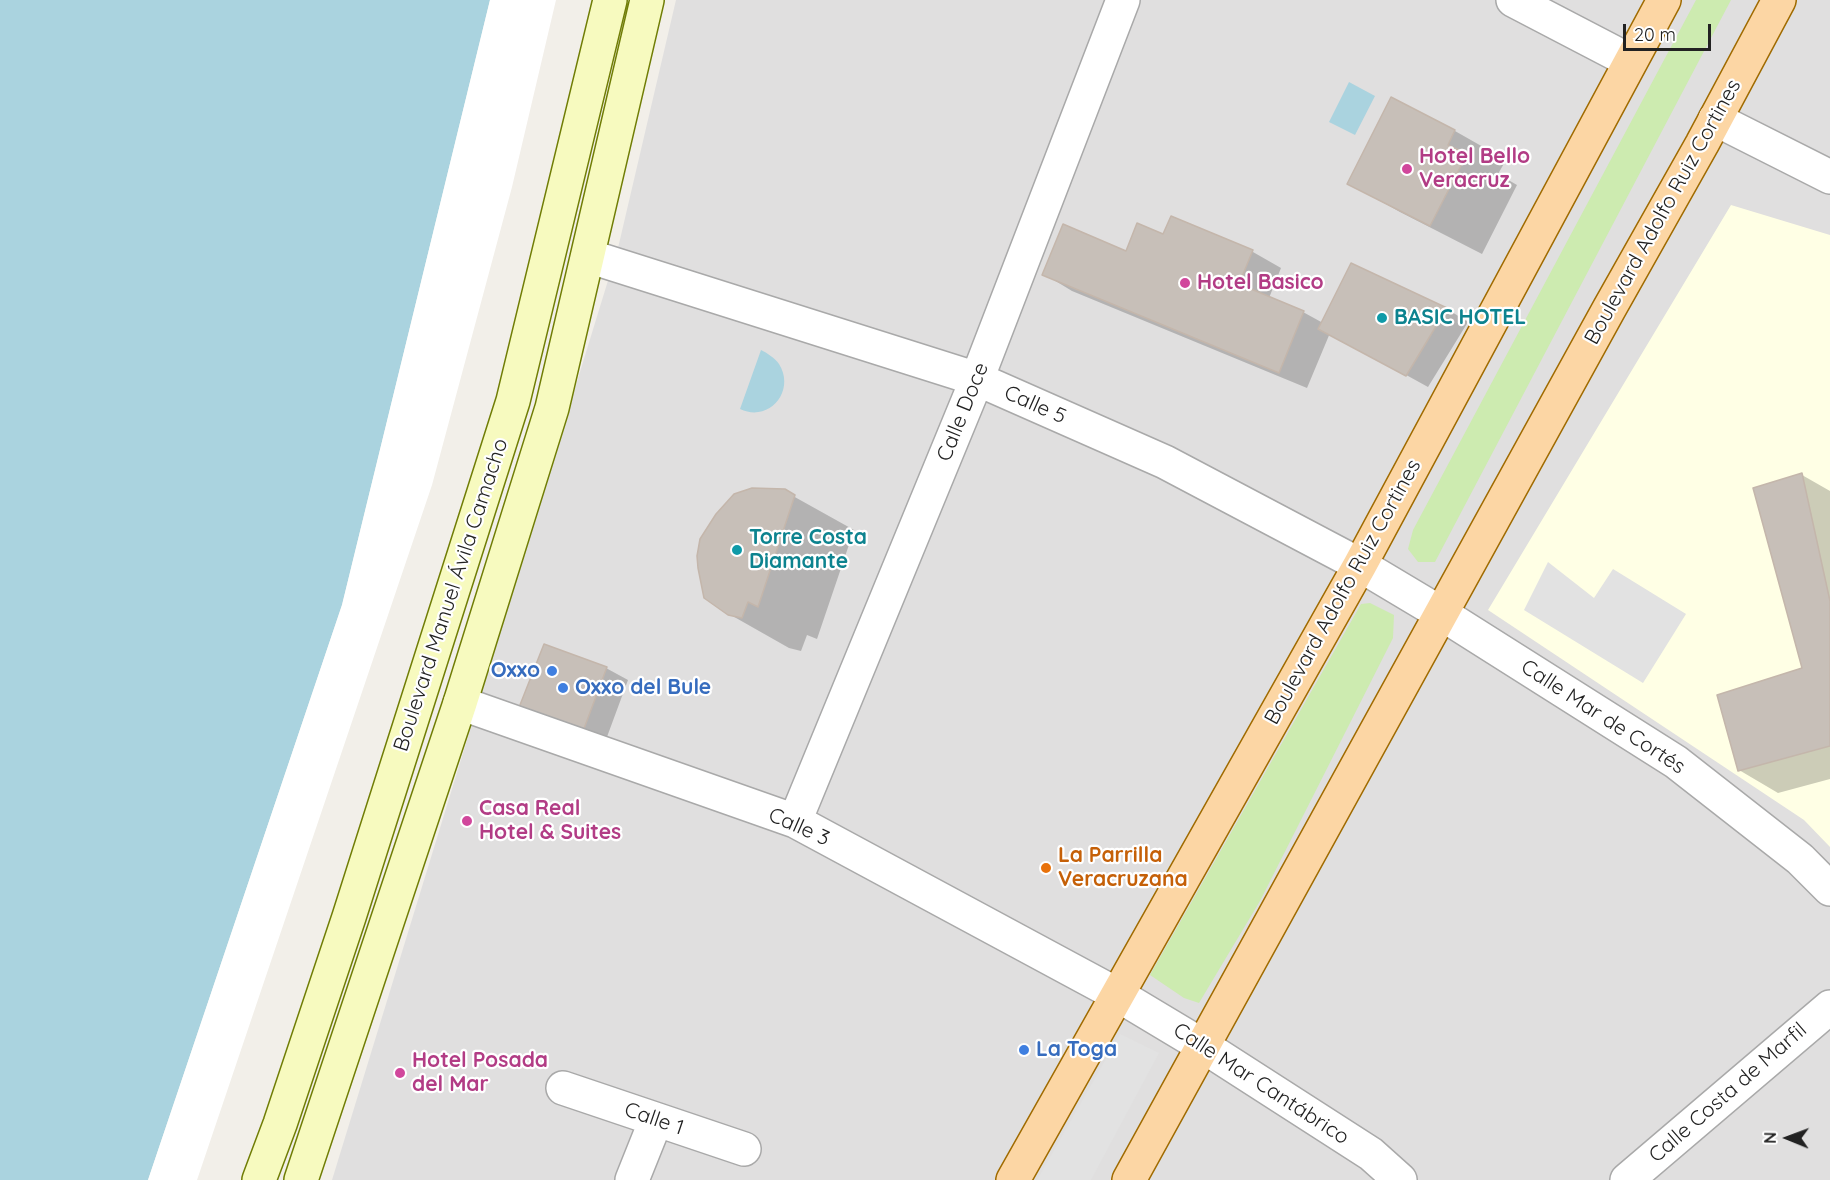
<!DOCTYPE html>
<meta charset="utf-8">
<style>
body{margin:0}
#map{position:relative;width:1830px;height:1180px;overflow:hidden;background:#f2efe9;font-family:Quicksand,sans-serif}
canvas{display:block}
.north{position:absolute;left:1758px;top:1108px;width:60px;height:60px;-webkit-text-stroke:4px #fff;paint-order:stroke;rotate:271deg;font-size:16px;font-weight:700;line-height:24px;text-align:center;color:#222}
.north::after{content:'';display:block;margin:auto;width:21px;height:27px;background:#222;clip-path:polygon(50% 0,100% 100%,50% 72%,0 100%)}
.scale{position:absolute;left:1623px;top:24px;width:88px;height:27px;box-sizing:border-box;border:3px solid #222;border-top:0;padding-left:8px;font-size:18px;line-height:21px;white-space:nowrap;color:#222;-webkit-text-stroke:4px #fff;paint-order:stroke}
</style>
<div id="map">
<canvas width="1830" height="1180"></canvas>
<div class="north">N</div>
<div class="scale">20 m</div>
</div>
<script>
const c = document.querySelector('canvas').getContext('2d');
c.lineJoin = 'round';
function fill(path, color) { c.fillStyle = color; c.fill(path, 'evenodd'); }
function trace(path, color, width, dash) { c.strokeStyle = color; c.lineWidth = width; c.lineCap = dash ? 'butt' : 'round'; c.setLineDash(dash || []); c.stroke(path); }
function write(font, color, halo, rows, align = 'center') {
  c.font = font + ' Quicksand,sans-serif'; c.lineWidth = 4.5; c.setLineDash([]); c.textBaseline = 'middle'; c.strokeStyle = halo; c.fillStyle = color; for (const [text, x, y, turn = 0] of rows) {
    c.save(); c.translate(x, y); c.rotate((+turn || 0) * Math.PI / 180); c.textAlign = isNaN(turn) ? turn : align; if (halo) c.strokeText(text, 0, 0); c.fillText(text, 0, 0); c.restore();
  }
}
fill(new Path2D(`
 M 676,0 L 1830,0 L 1830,1180 L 332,1180 L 618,248 Z`), '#e0dfdf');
fill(new Path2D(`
 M 1731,205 L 1830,235 L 1830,847 L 1804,820 L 1488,610 Z`), '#ffffe5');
fill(new Path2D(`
 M 1696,0 L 1731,0 L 1435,562 L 1418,562 L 1408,549 L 1413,530 Z
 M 1370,603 L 1394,615 L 1393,638 L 1260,901 L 1199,1003 L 1184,998 L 1150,975 L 1361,604 Z`), '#cdebb0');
fill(new Path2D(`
 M 1548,562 L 1594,598 L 1613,569 L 1686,614 L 1643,683 L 1524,610 Z
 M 1120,1034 L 1159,1053 L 1091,1180 L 1037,1180 Z`), '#e2e2e2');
fill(new Path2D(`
 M 0,0 L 490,0 L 342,605 L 148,1180 L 0,1180 Z
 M 1349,82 L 1375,96 L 1355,135 L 1329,122 Z
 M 761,350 C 767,353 775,358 779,364 C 796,391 769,423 740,409 Z`), '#aad3df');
fill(new Path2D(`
 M 490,0 L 556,0 L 512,187 L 432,485 L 197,1180 L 148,1180 L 342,605 Z`), '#fff');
fill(new Path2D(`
 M 1455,131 L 1506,160 L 1498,174 L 1517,185 L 1482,254 L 1400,212 L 1349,183 Z
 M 1171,218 L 1253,252 L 1281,268 L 1269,298 L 1303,312 L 1323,323 L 1352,265 L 1447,309 L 1468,322 L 1428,387 L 1330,333 L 1307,388 L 1072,291 L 1044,274 L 1126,253 L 1164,236 Z
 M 1802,475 L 1830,491 L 1830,779 L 1778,793 L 1739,770 L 1804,669 Z
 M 784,491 L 854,530 L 817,639 L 807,635 L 801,651 L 789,648 L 729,614 Z
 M 606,668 L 628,680 L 604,745 L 542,722 Z`), '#0003');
const building = new Path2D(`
 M 1391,97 L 1455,130 L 1448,145 L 1467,154 L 1430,226 L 1347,184 Z
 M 1171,216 L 1253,250 L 1239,284 L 1304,311 L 1279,373 L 1042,275 L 1063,224 L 1126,251 L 1137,223 L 1163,234 Z
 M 1351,263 L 1447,308 L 1406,376 L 1318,329 Z
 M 1802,473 L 1830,601 L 1830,746 L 1738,771 L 1717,695 L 1802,668 L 1753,488 Z
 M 752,488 L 785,489 L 795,495 L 758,607 L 748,602 L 742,618 L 728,615 L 704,598 L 698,568 L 697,556 L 700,539 L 716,514 L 734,494 Z
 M 544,644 L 607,667 L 582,734 L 518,710 Z`);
fill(building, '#c7bfb8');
trace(building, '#c4b6ab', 1.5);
const street = new Path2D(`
 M 1513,0 L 1630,61
 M 1715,119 L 1830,177
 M 588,256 L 977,379 L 1165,462 L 1360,565 L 1442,614 L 1676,762 L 1800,859 L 1830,889
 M 460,703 L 795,821 L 1118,995 L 1203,1046 L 1371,1154 L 1400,1180
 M 795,821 L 977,379 L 1123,0
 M 563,1088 L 744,1149
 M 632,1180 L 656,1120
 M 1627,1180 L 1830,1007`);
const secondary = new Path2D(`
 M 259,1180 L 280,1124 L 349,917 L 513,401 L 610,0
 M 301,1180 L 460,703 L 552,408 L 647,0`);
const primary = new Path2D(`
 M 1013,1180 L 1360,565 L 1664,0
 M 1129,1180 L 1609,309 L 1702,144 L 1779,0`);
trace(street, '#a9a9a9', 36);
trace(secondary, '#707d05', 36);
trace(primary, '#a06b00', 36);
trace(street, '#fff', 33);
trace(secondary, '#f7fabf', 33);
trace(primary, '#fcd6a4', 33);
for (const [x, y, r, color] of [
 [1407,169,6,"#d1479c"],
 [1185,283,6,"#d1479c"],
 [1382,318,6,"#0f9aa8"],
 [737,550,6,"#0f9aa8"],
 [552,671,6,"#3f7fe0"],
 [563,688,6,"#3f7fe0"],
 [467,821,6,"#d1479c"],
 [1046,868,6,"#e8710a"],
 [1024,1050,6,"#3f7fe0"],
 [400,1073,6,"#d1479c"]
]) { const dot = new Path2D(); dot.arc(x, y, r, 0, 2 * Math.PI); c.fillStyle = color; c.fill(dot); trace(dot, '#fff', 2); }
write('bold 21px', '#b23c85', '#fff', [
 ["Hotel Bello",1419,157],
 ["Veracruz",1419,181],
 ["Hotel Basico",1197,283],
 ["Casa Real",479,809],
 ["Hotel & Suites",479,833],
 ["Hotel Posada",412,1061],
 ["del Mar",412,1085]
], 'left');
write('21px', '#222', '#fff', [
 ["Boulevard Adolfo Ruiz Cortines",1663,212,-61],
 ["Calle 5",1035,405,24],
 ["Calle Doce",963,412,-68],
 ["Boulevard Adolfo Ruiz Cortines",1343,592,-61],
 ["Boulevard Manuel Ávila Camacho",451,595,-72],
 ["Calle Mar de Cortés",1603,717,33],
 ["Calle 3",799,827,24],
 ["Calle Mar Cantábrico",1261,1084,33],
 ["Calle Costa de Marfil",1728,1093,-41],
 ["Calle 1",654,1119,19]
]);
write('bold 21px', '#0d838f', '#fff', [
 ["BASIC HOTEL",1394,318],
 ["Torre Costa",749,538],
 ["Diamante",749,562]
], 'left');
write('bold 21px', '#366cbe', '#fff', [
 ["Oxxo",540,671,"right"],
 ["Oxxo del Bule",575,688],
 ["La Toga",1036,1050]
], 'left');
write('bold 21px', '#c56008', '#fff', [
 ["La Parrilla",1058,856],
 ["Veracruzana",1058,880]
], 'left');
</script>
